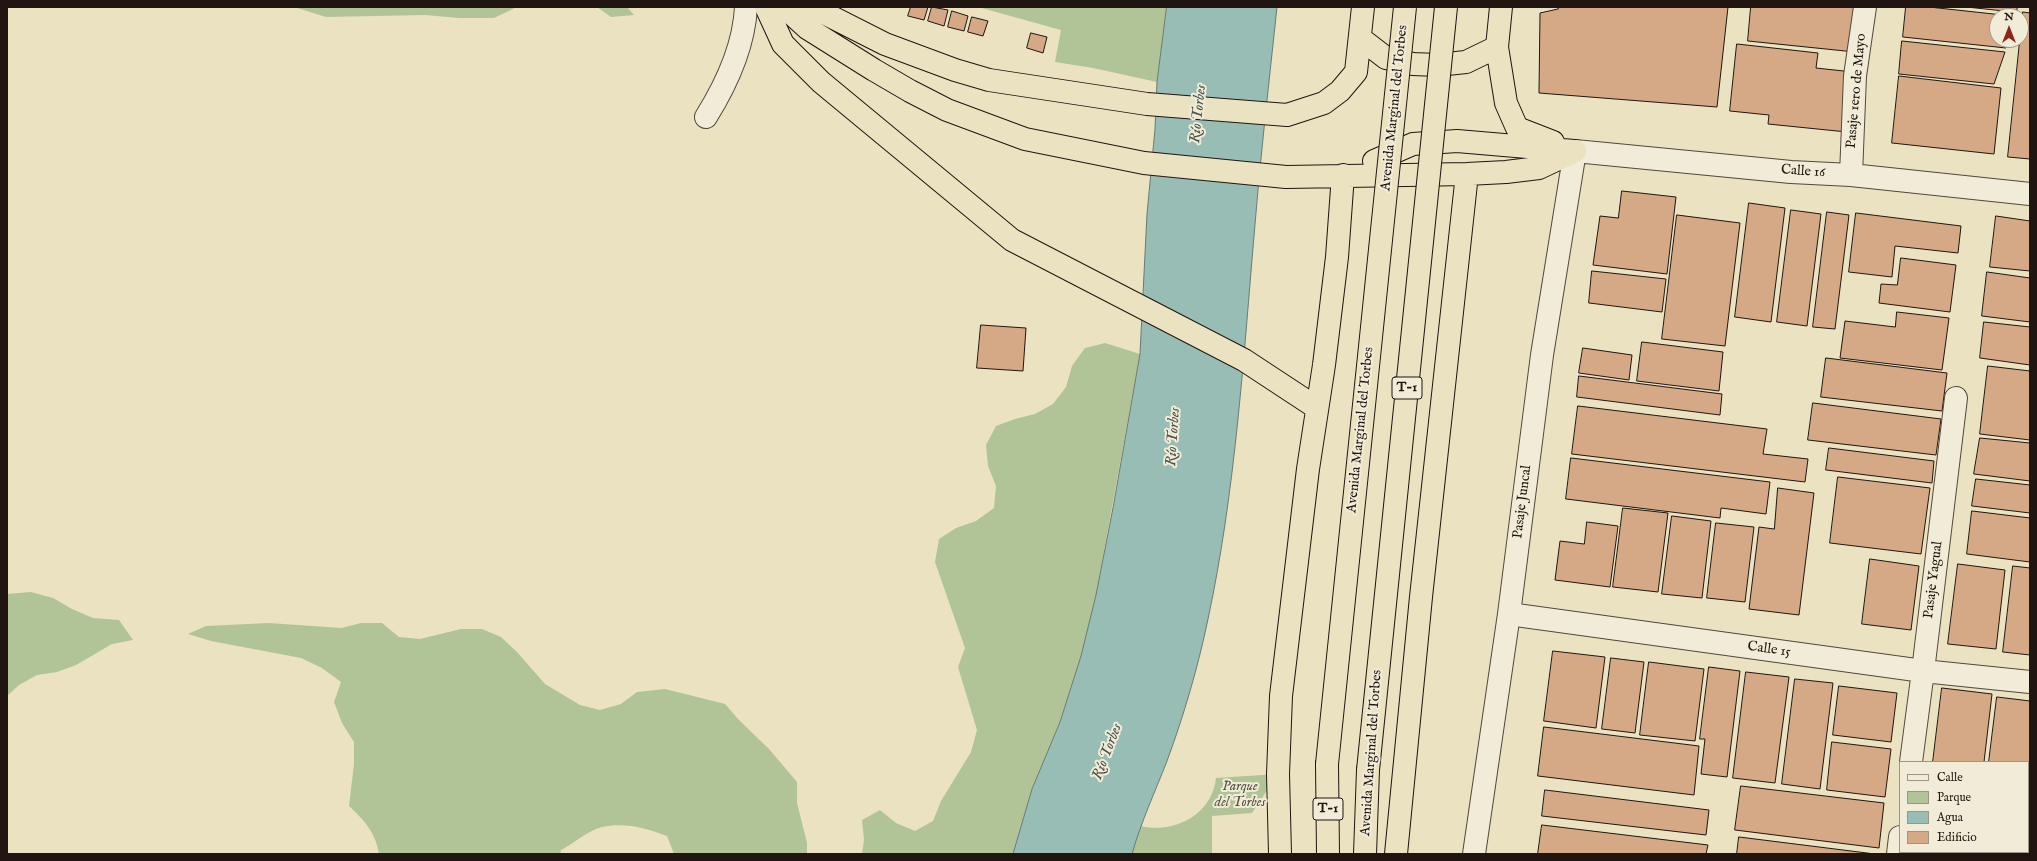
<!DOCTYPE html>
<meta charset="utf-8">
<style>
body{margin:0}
#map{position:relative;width:2037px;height:861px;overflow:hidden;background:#eae2c1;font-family:"IM FELL English",serif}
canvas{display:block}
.frame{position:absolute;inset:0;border:8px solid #201510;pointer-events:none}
.legend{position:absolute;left:1899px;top:761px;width:130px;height:92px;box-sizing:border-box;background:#f1ecd7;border:1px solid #9d9687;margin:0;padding:5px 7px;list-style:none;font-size:12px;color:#201510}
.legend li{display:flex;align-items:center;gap:8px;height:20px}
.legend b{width:20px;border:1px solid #9d9687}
.north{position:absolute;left:1989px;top:8px;width:40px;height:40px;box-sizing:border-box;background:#f1ecd7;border:1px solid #9d9687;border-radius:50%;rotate:0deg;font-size:11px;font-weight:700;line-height:16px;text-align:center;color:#201510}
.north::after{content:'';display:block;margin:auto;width:14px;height:18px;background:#8f2418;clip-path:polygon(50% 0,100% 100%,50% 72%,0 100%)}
</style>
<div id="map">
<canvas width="2037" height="861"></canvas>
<div class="frame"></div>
<ul class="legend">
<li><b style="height:5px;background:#f1ecd7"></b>Calle</li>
<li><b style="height:11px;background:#b1c498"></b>Parque</li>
<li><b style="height:11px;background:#98bdb5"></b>Agua</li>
<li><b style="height:11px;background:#d5a986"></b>Edificio</li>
</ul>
<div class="north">N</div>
</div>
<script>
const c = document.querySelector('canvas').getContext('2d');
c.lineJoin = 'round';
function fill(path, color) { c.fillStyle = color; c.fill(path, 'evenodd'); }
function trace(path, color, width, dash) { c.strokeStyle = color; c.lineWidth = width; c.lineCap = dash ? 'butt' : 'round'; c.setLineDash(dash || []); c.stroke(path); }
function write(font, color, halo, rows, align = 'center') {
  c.font = font + ' "IM FELL English",serif'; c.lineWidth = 4; c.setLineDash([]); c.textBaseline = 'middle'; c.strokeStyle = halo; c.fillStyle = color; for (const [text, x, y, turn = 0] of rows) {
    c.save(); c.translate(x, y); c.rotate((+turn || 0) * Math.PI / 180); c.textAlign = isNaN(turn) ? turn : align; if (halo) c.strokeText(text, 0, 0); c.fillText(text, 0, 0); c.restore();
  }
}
fill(new Path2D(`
 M 294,7 L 517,7 L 494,18 L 459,18 L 425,15 L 326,17 Z
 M 597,7 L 627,7 L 634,15 L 611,17 Z
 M 978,7 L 1167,7 L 1157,82 L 1093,68 L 1055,62 L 1061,30 Z
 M 1105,343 L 1140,354 L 1096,595 L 1081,656 L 1060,721 L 1032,789 L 1013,854 L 862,854 L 864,840 L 862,820 L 880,810 L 896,823 L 915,831 L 933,821 L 941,801 L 971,752 L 977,730 L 958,667 L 965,648 L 935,562 L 939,539 L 956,528 L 976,521 L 994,508 L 996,486 L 988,466 L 986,445 L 996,426 L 1015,419 L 1035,414 L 1053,404 L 1066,387 L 1072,366 L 1085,348 Z
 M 31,592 L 53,598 L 72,609 L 93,618 L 119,620 L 133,640 L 112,644 L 76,665 L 57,672 L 37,675 L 19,685 L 7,696 L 7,594 Z
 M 269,623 L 341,628 L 361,623 L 382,623 L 399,637 L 420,639 L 461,629 L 482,629 L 501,637 L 517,652 L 545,684 L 580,705 L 600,710 L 621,704 L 637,692 L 665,689 L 725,704 L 739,720 L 769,749 L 797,782 L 797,803 L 807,843 L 807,854 L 674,854 L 667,836 C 646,828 625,822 602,827 C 589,830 574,843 561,850 L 560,854 L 379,854 C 376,833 364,820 349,806 L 354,764 L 354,742 L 342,723 L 334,702 L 341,682 L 322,668 L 301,658 L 211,641 L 188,634 L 206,626 Z
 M 1278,774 L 1252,813 L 1212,816 L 1212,854 L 1132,854 L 1140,826 C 1174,834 1212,815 1216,778 Z`), '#b1c498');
const water = new Path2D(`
 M 1167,7 L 1277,7 C 1269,83 1260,159 1254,236 C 1243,364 1235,493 1208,619 C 1198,667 1184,715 1167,761 C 1155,792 1141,822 1132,854 L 1013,854 L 1032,789 L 1060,722 L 1081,656 L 1096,595 L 1113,508 L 1140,354 L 1147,214 L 1155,129 L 1157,82 Z`);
fill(water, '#98bdb5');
trace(water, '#687a73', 1);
const building = new Path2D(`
 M 911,7 L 928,7 L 924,20 L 908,16 Z
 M 932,7 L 948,10 L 944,26 L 928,21 Z
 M 1558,7 L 1728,7 L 1717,107 L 1539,93 L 1540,13 L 1558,9 Z
 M 1751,7 L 1860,7 L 1855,52 L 1748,41 Z
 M 1906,7 L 1929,7 L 2012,16 L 1997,16 L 1997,40 L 2009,40 L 2006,48 L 1903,37 Z
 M 1967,7 L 2017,7 L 2017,12 Z
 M 952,11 L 968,16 L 964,31 L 948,27 Z
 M 2023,12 L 2030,13 L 2030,159 L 2008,157 Z
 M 972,17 L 988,21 L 983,36 L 968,32 Z
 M 1031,33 L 1047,37 L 1043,53 L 1027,48 Z
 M 1902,41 L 2005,52 L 1994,84 L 1899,74 Z
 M 1737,44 L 1818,53 L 1816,68 L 1853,72 L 1847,132 L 1768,124 L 1769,115 L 1730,111 Z
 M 1899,76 L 2001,88 L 1994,154 L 1892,143 Z
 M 1622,191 L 1676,197 L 1667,274 L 1593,265 L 1600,216 L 1618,218 Z
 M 1749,203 L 1785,208 L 1771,322 L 1735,317 Z
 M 1791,210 L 1821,214 L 1807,326 L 1777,322 Z
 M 1827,212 L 1849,215 L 1835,329 L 1813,327 Z
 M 1856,213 L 1961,226 L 1958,253 L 1895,246 L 1892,277 L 1849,272 Z
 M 1677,215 L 1740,223 L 1725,346 L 1662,339 Z
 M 1996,216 L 2030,221 L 2030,271 L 1990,267 Z
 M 1901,258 L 1956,265 L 1950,312 L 1879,303 L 1881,284 L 1897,285 Z
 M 1592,271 L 1666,279 L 1662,312 L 1589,303 Z
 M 1987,272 L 2030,278 L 2030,322 L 1982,316 Z
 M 1897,312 L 1949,318 L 1942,370 L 1840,358 L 1845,321 L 1895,327 Z
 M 1984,322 L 2030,327 L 2030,365 L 1980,358 Z
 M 981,325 L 1026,328 L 1023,371 L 977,368 Z
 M 1642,342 L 1723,352 L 1719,391 L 1637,381 Z
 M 1583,348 L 1632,355 L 1629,380 L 1579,373 Z
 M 1826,358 L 1947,373 L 1942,411 L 1821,397 Z
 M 1988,366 L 2030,371 L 2030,440 L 1980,434 Z
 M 1579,376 L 1722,394 L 1720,415 L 1577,397 Z
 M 1813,403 L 1941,419 L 1936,455 L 1808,440 Z
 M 1578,406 L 1767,429 L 1763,454 L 1808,459 L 1805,482 L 1572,454 Z
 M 1980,438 L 2030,443 L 2030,481 L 1974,474 Z
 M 1829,448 L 1934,461 L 1932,483 L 1826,470 Z
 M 1571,458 L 1770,482 L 1766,514 L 1721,508 L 1720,518 L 1566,499 Z
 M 1838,477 L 1930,488 L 1921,554 L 1830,543 Z
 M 1976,479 L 2030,485 L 2030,513 L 1972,506 Z
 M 1778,488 L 1814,493 L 1799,615 L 1749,609 L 1759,527 L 1774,529 Z
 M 1623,508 L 1668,513 L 1658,592 L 1613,587 Z
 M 1972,511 L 2030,518 L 2030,562 L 1967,554 Z
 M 1672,516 L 1711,521 L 1702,598 L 1662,594 Z
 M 1587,522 L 1618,526 L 1610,587 L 1555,580 L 1560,541 L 1584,544 Z
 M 1716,523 L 1754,527 L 1745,602 L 1707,598 Z
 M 1870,559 L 1919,566 L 1911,630 L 1862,624 Z
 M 1958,564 L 2005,570 L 1996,649 L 1948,644 Z
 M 2013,566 L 2030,568 L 2030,655 L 2003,652 Z
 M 1553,651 L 1605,657 L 1596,728 L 1544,721 Z
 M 1611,658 L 1644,662 L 1635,733 L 1602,729 Z
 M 1649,662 L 1704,669 L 1695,741 L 1640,735 Z
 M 1709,667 L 1740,671 L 1727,777 L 1701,774 L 1705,739 L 1700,739 Z
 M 1746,672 L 1789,677 L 1775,783 L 1733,778 Z
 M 1795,679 L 1833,683 L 1820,789 L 1782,784 Z
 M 1839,686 L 1897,693 L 1891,742 L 1833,735 Z
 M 1942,688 L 1992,694 L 1984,762 L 1933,762 Z
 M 1997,697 L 2030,701 L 2030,796 L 2028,796 L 2028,762 L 1989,762 Z
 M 1544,727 L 1699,746 L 1694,795 L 1538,776 Z
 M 1832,742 L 1891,749 L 1885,797 L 1827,790 Z
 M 1741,786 L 1884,803 L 1879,848 L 1735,830 Z
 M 1545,790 L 1709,810 L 1706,835 L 1542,816 Z
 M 2028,802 L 2030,802 L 2030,837 L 2028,837 Z
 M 1542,825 L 1708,845 L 1706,854 L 1538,854 Z
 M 1739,837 L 1875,854 L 1737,854 Z
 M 2028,842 L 2030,842 L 2030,854 L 1919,854 L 1919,852 L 2028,852 Z`);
fill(building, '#d5a986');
trace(building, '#201510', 1);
const minor = new Path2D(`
 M 706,117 C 726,85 744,46 746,7
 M 1851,175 L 1855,76 L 1865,7
 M 1509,614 L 1923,671 L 2030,682
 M 1911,762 L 1923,671 L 1956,398
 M 1474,854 L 1509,614 L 1542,355 L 1575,151 L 1791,172 L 1851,175 L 2030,194
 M 1898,854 L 1900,837`);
const highway = new Path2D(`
 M 766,7 L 783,44 L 821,82 L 1012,240 L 1244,360 L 1317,408
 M 784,7 L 807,28 L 874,70 L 910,91 L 947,110 L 1025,139 L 1144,163 L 1286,177 L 1467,174 L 1506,172 L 1539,168 L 1575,151
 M 812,7 L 885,44 L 955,70 L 989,80 L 1147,104 L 1287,115 L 1324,103 L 1340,91 L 1356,72 L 1363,7
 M 1501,7 L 1497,47 L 1506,103 L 1517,128 L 1553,142
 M 1360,38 L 1386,58 L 1413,64 L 1437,65 L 1466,62 L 1497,47
 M 1374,161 L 1413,144 L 1457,141 L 1574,151
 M 1327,764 L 1328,854
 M 1280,854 L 1278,774 L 1281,696 L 1308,469 L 1324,365 L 1337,257 L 1343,175
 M 1365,854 L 1368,770
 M 1396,854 L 1421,597 L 1467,174`);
trace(minor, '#52483c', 24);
trace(highway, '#201510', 24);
trace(minor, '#f1ecd7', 22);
trace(highway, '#eae2c1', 22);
const highwayBridge = new Path2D(`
 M 1327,764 L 1405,7
 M 1368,770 L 1446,7`);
trace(highwayBridge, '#201510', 24, []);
trace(highwayBridge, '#eae2c1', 22);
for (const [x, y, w] of [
 [1407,388,30],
 [1328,809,30]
]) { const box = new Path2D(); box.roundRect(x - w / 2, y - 11, w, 22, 3); c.fillStyle = '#f1ecd7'; c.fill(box); trace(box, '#201510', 1); }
write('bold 13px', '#201510', null, [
 ["T-1",1407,388],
 ["T-1",1328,809]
]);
write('14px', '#201510', '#f1ecd7', [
 ["Pasaje 1ero de Mayo",1857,91,-85],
 ["Avenida Marginal del Torbes",1395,108,-84],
 ["Calle 16",1803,172,4],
 ["Avenida Marginal del Torbes",1361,430,-84],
 ["Pasaje Juncal",1523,502,-83],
 ["Pasaje Yagual",1934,580,-83],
 ["Calle 15",1769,650,8],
 ["Avenida Marginal del Torbes",1372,753,-86]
]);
write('italic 14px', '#535240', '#f1ecd7', [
 ["Parque",1240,787],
 ["del Torbes",1240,803]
]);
write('italic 15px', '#4a504a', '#f1ecd7', [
 ["Río Torbes",1199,114,-84],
 ["Río Torbes",1174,437,-86],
 ["Río Torbes",1108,752,-69]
]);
</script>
